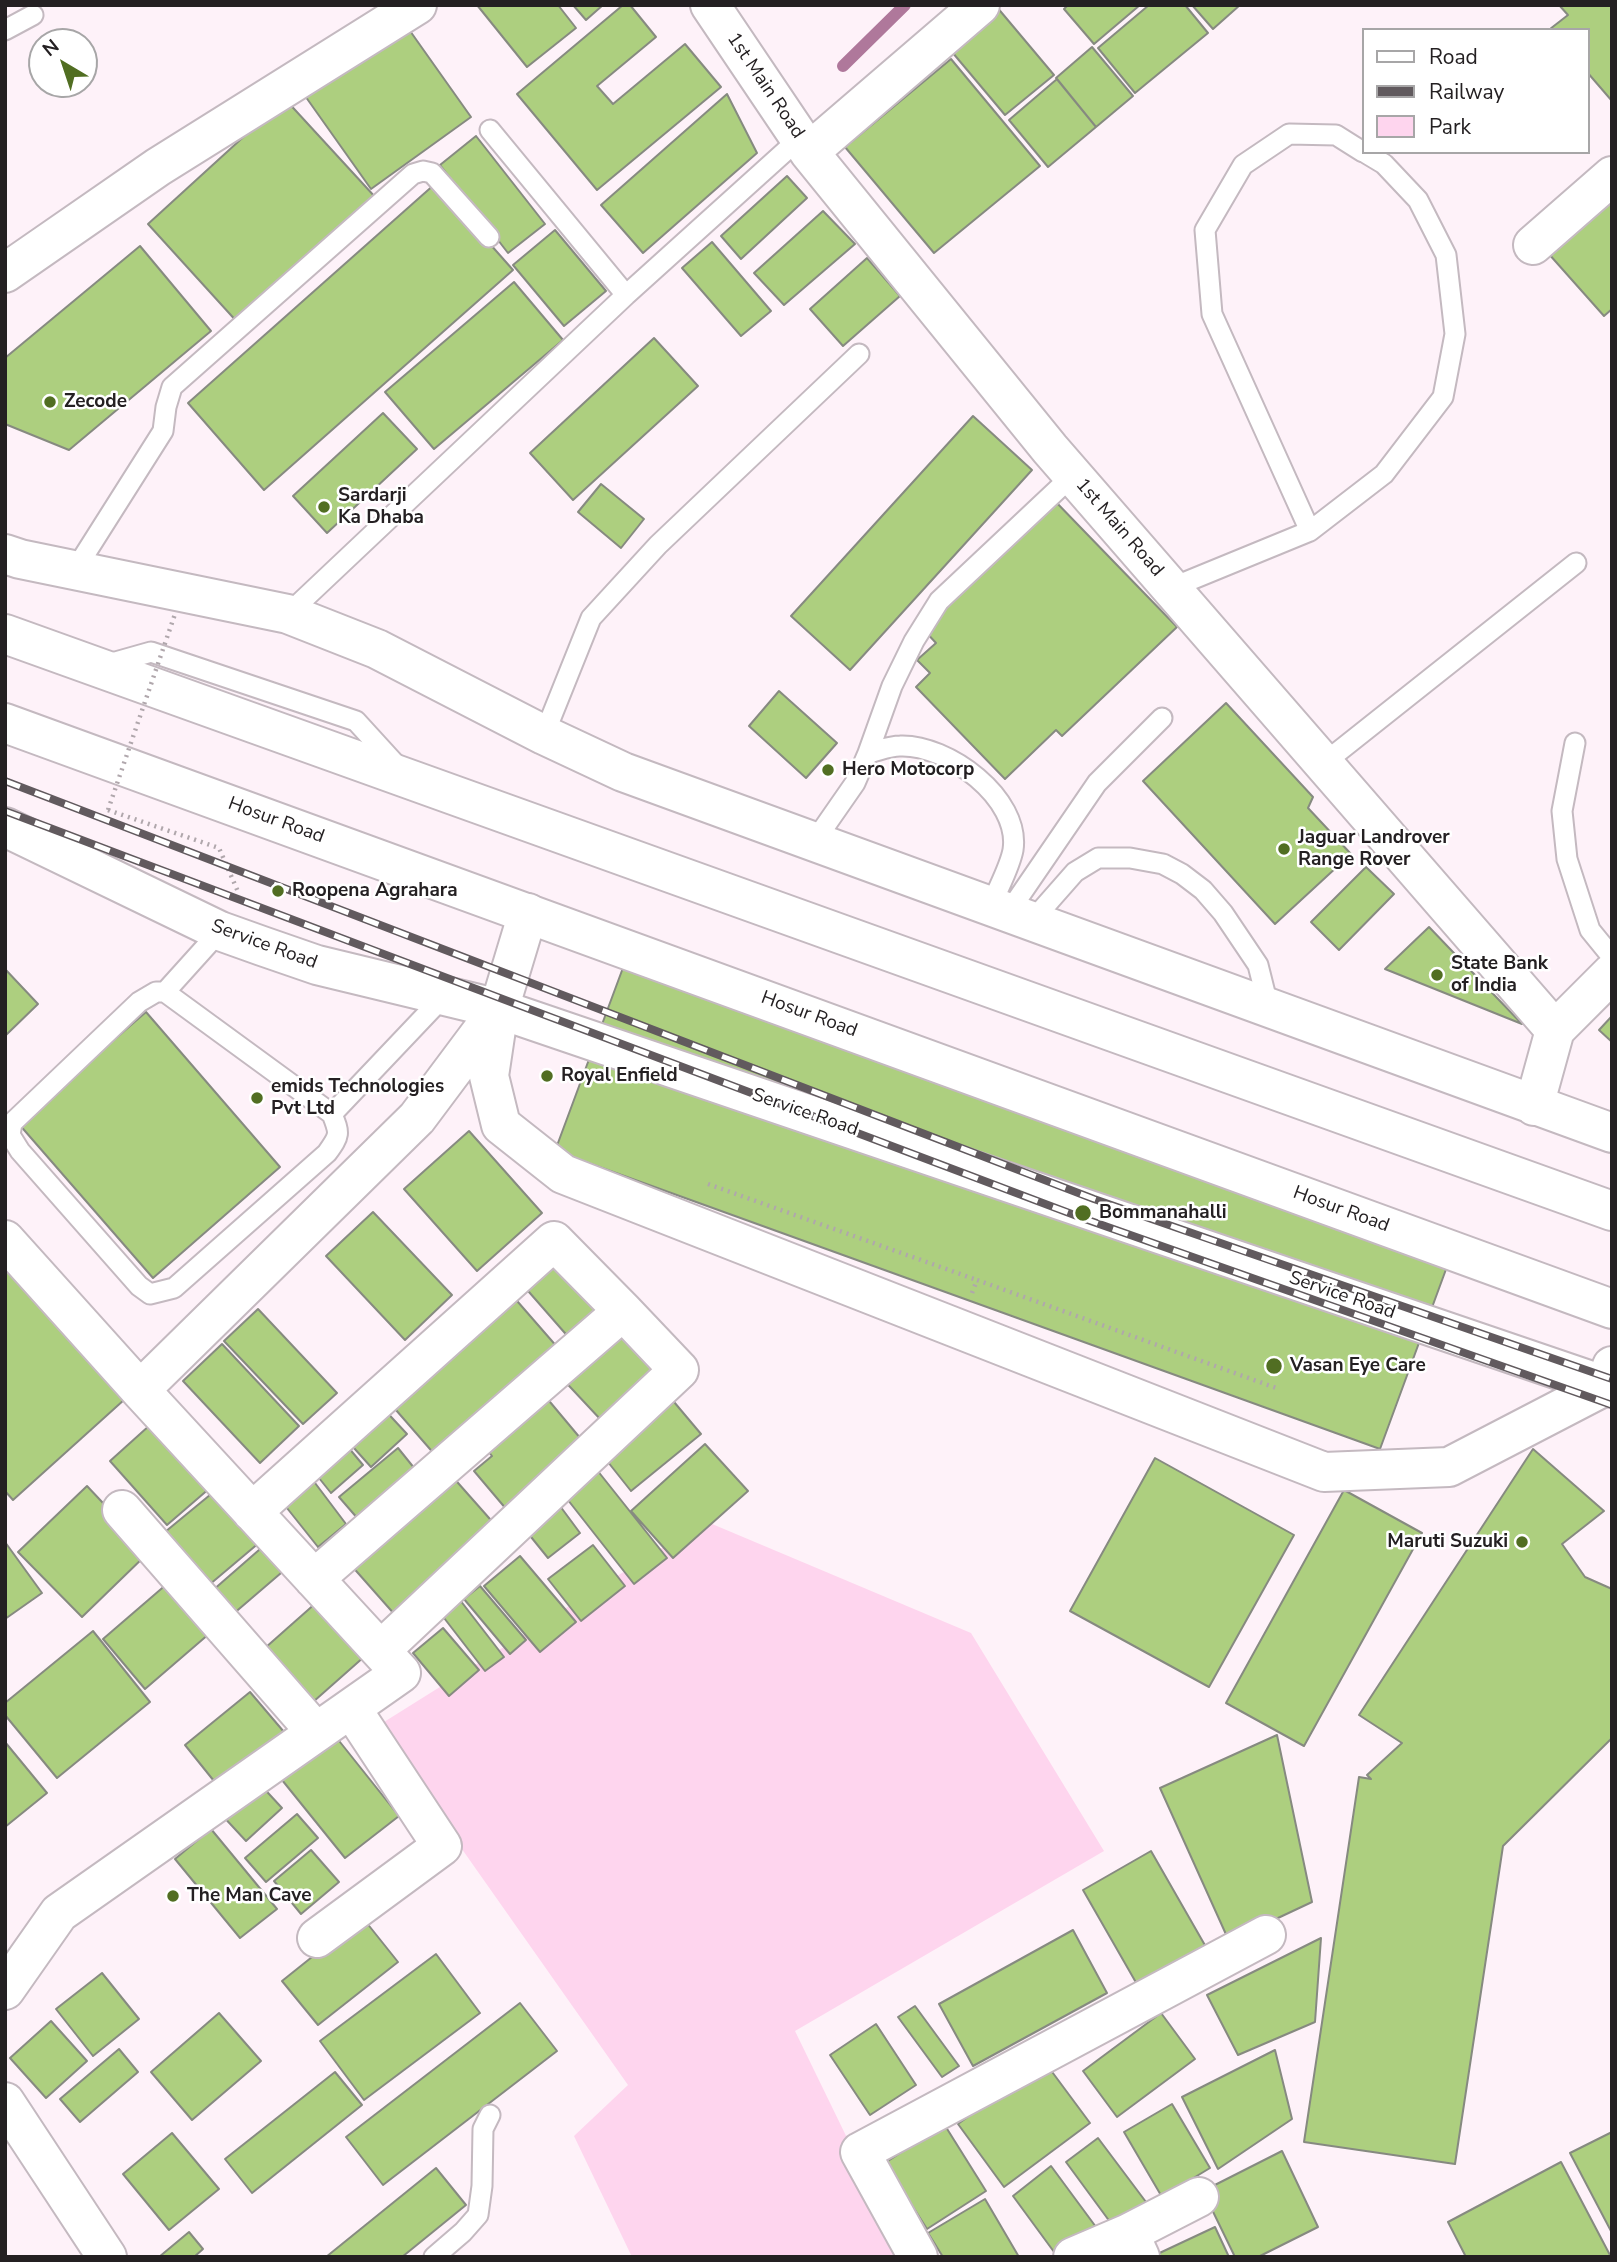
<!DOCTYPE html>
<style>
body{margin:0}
#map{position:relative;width:1617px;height:2262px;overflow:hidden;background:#fef2f9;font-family:"Nunito Sans",sans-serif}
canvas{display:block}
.frame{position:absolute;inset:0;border:7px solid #242022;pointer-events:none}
.legend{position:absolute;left:1362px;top:28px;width:228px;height:126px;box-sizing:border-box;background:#fff;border:2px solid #a7a6a7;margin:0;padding:9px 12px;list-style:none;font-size:21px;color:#242022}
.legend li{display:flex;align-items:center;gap:14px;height:35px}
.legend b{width:35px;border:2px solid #a7a6a7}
.north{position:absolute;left:28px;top:28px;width:70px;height:70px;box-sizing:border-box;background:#fff;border:2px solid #a7a6a7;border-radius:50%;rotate:321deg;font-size:19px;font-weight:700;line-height:28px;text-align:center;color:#242022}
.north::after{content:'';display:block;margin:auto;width:24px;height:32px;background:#516e22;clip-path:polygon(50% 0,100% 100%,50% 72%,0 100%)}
</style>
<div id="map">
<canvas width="1617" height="2262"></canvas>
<div class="frame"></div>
<ul class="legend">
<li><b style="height:9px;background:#fff"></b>Road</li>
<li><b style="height:9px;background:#615a5e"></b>Railway</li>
<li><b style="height:19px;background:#fed5ee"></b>Park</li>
</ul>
<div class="north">N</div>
</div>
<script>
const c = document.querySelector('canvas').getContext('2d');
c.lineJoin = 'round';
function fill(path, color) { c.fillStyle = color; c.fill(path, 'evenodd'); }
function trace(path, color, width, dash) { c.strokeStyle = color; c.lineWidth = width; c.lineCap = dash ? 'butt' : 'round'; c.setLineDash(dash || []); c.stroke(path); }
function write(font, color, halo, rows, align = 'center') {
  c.font = font + ' "Nunito Sans",sans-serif'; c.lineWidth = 5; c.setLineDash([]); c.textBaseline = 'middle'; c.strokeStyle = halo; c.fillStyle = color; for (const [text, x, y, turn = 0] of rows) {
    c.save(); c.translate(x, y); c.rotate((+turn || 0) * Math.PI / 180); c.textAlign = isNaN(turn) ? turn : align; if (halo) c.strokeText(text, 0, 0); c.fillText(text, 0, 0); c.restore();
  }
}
fill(new Path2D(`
 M 705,1521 L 971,1633 L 1104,1851 L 795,2031 L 905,2257 L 632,2257 L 574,2136 L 628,2085 L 376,1727 Z`), '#fed5ee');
trace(new Path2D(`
 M 843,66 L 905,5`), '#af789b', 12);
const building = new Path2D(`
 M 477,5 L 558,5 L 576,28 L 527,67 Z
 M 573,5 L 603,5 L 586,20 Z
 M 623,5 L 630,5 L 656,37 L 597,86 L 613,104 L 685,44 L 721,87 L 597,190 L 517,94 Z
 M 1068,5 L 1140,5 L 1094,44 L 1064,9 Z
 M 1149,5 L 1185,5 L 1208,33 L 1135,93 L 1098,48 Z
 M 1192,5 L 1240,5 L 1213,29 Z
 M 1559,5 L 1612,5 L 1612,101 L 1587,72 L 1587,30 L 1550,29 L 1568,15 Z
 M 996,6 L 1054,75 L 1005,115 L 947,46 Z
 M 403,21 L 471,117 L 371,189 L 303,93 Z
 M 1092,47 L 1133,96 L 1096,127 L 1056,78 Z
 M 951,59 L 1040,166 L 934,253 L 845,147 Z
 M 1057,79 L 1096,127 L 1048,167 L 1009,120 Z
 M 727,94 L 757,153 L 643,253 L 601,205 Z
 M 285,99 L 376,198 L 239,324 L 148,224 Z
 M 476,136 L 545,224 L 508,253 L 440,165 Z
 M 787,176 L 807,198 L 741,259 L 721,236 Z
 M 436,183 L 513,270 L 264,490 L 188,403 Z
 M 1612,195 L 1612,309 L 1604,316 L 1548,253 Z
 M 823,211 L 855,244 L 784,305 L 754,273 Z
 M 555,230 L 606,291 L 564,326 L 513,265 Z
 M 712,242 L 771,311 L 741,336 L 682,268 Z
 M 140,246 L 211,331 L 69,450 L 5,424 L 5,358 Z
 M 867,258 L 900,296 L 843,346 L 810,309 Z
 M 514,282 L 563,340 L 434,449 L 385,392 Z
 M 654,338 L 698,386 L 573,500 L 530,453 Z
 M 383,413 L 417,449 L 327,533 L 293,496 Z
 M 973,416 L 1032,470 L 850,670 L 791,616 Z
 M 601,484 L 644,519 L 621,548 L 578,512 Z
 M 1053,499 L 1177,627 L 1062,736 L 1056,730 L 1005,779 L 916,687 L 930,673 L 917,660 L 936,643 L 924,630 L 961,593 L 958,590 Z
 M 779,691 L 837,743 L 806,778 L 749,726 Z
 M 1226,703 L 1313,797 L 1308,808 L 1351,854 L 1275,924 L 1143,781 Z
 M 1366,867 L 1394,894 L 1339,950 L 1311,922 Z
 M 1429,927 L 1522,1024 L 1385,969 Z
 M 627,957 L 1452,1253 L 1380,1449 L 555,1151 Z
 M 5,969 L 38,1004 L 5,1036 Z
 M 146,1012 L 280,1167 L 153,1278 L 18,1123 Z
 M 1612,1016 L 1612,1042 L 1599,1030 Z
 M 469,1131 L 542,1213 L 477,1271 L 404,1189 Z
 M 373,1212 L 452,1295 L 405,1340 L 326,1256 Z
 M 553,1256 L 603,1312 L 571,1340 L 522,1284 Z
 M 5,1266 L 125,1399 L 13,1500 L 5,1491 Z
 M 511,1294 L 565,1356 L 443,1464 L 389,1402 Z
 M 258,1309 L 337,1393 L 303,1424 L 224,1341 Z
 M 622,1317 L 664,1363 L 601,1420 L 558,1374 Z
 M 222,1344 L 299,1426 L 260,1463 L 183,1381 Z
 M 545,1396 L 586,1445 L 507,1510 L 474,1471 L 492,1456 L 484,1446 Z
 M 669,1396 L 701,1434 L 631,1491 L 600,1452 Z
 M 381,1406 L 407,1434 L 371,1467 L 345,1438 Z
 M 160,1416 L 218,1481 L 167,1525 L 110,1461 Z
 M 343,1441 L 363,1465 L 331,1493 L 311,1468 Z
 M 705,1444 L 748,1491 L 673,1558 L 631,1511 Z
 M 398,1448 L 423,1479 L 365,1527 L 339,1497 Z
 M 1533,1449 L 1604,1511 L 1562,1544 L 1585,1577 L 1612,1589 L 1612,1738 L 1503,1846 L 1455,2164 L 1304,2142 L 1359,1777 L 1371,1779 L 1367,1775 L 1402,1743 L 1359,1715 Z
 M 1155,1458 L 1294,1535 L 1209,1687 L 1070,1611 Z
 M 597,1470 L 667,1558 L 634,1584 L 564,1495 Z
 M 309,1475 L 346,1524 L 318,1547 L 279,1498 Z
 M 451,1475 L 497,1527 L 396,1616 L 350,1564 Z
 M 87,1486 L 149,1552 L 82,1617 L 18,1552 Z
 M 216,1490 L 260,1542 L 209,1585 L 165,1532 Z
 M 1344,1490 L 1422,1533 L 1304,1746 L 1226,1703 Z
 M 560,1506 L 580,1533 L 548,1558 L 527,1532 Z
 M 5,1542 L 42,1593 L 5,1619 Z
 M 267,1543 L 288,1567 L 232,1615 L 212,1591 Z
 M 593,1545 L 625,1586 L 581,1621 L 548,1579 Z
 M 520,1556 L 576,1622 L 540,1652 L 484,1586 Z
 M 175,1577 L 217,1627 L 145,1689 L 103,1639 Z
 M 480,1586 L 526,1640 L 510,1654 L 464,1599 Z
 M 460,1600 L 504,1657 L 485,1671 L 441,1614 Z
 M 317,1602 L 365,1656 L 313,1702 L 265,1648 Z
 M 443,1628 L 479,1670 L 449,1696 L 413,1653 Z
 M 93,1631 L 150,1702 L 57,1778 L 5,1715 L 5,1703 Z
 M 250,1692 L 284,1732 L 218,1786 L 185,1745 Z
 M 332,1732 L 399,1816 L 345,1858 L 278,1775 Z
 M 1277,1735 L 1312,1902 L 1229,1941 L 1160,1788 Z
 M 5,1742 L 47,1793 L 5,1827 Z
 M 257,1781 L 282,1808 L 246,1841 L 221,1814 Z
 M 297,1814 L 318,1838 L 266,1882 L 245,1858 Z
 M 211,1829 L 277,1909 L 240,1938 L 175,1859 Z
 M 311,1850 L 339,1882 L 301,1914 L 274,1881 Z
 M 1151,1851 L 1206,1947 L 1138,1986 L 1083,1890 Z
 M 362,1917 L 398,1962 L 318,2025 L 282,1981 Z
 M 1073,1930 L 1107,1993 L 973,2066 L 939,2004 Z
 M 1321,1938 L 1315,2022 L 1238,2055 L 1207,1995 Z
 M 436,1954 L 480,2013 L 364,2100 L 320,2041 Z
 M 102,1973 L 139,2019 L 93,2056 L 56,2009 Z
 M 520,2003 L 557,2051 L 383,2185 L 346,2137 Z
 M 915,2006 L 959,2066 L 942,2077 L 898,2017 Z
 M 219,2013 L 261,2061 L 192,2120 L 151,2072 Z
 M 1161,2013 L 1195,2059 L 1117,2117 L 1083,2071 Z
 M 51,2021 L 87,2061 L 46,2098 L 10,2058 Z
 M 876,2024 L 916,2085 L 870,2115 L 830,2055 Z
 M 119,2049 L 138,2072 L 80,2122 L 60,2099 Z
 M 1275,2050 L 1292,2119 L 1218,2169 L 1182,2097 Z
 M 1044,2061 L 1090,2123 L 1004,2187 L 958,2124 Z
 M 335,2072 L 362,2105 L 252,2193 L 225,2159 Z
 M 1172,2104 L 1210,2168 L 1162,2197 L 1124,2132 Z
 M 944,2124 L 986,2191 L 927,2229 L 885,2163 Z
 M 1612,2132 L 1612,2233 L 1570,2153 Z
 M 172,2133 L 219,2189 L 169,2230 L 123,2174 Z
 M 1098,2138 L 1146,2202 L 1113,2226 L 1066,2162 Z
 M 1282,2151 L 1318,2227 L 1258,2257 L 1235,2257 L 1203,2191 Z
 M 1561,2162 L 1611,2257 L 1466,2257 L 1448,2222 Z
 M 1051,2166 L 1096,2227 L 1057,2256 L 1013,2196 Z
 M 436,2168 L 466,2205 L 402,2257 L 326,2257 Z
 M 985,2199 L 1019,2257 L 943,2257 L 928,2233 Z
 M 1215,2227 L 1229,2257 L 1151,2257 Z
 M 189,2232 L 203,2249 L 194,2257 L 159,2257 Z`);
fill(building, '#adcf7f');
trace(building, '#868a80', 2);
const service = new Path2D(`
 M 5,30 L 33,15
 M 490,130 L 626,295
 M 1310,531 L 1212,314 L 1205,230 L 1243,165 L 1289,134 L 1336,135 L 1363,152
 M 75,570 L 163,431 L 166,407 L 172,387 L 413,174 L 423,171 L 432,173 L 489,237
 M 1171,588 L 1310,531 L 1384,474 L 1443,397 L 1455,334 L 1446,255 L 1418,200 L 1384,164 L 1364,152
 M 288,614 L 626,295 L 800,138
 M 105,665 L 151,652 L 356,721 L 398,767
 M 544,735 L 591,618 L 658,545 L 859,354
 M 1575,743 L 1562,811 L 1567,859 L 1590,930 L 1612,957
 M 868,753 L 892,686 L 914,641 L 939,601 L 1073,475
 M 1324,763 L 1576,563
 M 814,842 L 855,783 L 868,753 C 878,751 889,746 900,746 C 947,744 1021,798 1013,850 C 1010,867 997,890 991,906
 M 1008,913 L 1097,783 L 1162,718
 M 1031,922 L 1075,872 L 1098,858 L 1130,858 L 1163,864 L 1182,874 L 1203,890 L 1223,913 L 1258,965 L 1269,1009
 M 156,992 L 165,992 L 332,1114 C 340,1134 340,1135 327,1153 L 174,1288 L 150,1294 L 139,1286 L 20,1151 L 10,1135 L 12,1123 L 139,1002 Z
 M 165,992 L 220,931
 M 332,1114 L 444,996
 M 434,2257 L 463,2232 L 478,2215 L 482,2186 L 483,2129 L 490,2115`);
const minor = new Path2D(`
 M 710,5 L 809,152 L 1050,449 L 1555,1030
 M 809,152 L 980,5
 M 1533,245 L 1612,176
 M 5,273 L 158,167 L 417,5
 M 528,913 L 499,1009 L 489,1076 L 501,1125 L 563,1174 L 1324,1472 L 1449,1467 L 1605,1386 L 1612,1366
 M 5,1240 L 140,1390
 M 122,1510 L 316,1732
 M 252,1512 L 554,1241 L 623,1311 L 314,1579
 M 381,1650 L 679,1370 L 623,1311
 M 317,1938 L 442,1846 L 351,1708
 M 5,1990 L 59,1913 L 401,1673 L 140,1390 L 417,1118 L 497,1011
 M 5,2102 L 107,2257
 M 1129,2233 L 1199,2197
 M 918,2257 L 860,2152 L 1266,1935
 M 1073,2257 L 1129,2233 L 1140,2257`);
const tertiary = new Path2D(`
 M 5,554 L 20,559 L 288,614 L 377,649 L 544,735 L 623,772 L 1612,1133
 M 5,827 L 220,931 L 262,946 L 317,965 L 499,1009 L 1612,1388
 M 1534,1106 L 1555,1030 L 1612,973`);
const trunk = new Path2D(`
 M 5,634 L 1612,1211
 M 5,723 L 1612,1309`);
trace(service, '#c4b9c0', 23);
trace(minor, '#c4b9c0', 42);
trace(tertiary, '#c4b9c0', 42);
trace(trunk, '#c4b9c0', 42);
trace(new Path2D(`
 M 108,810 L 219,848 L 239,894
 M 708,1184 L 977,1280
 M 972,1293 L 977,1280 L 1279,1389`), '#b0a7ac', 4.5, [2, 5]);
trace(service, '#fff', 19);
trace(minor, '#fff', 38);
trace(tertiary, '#fff', 38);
trace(trunk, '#fff', 38);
const rail = new Path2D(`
 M 5,781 L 1094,1199 L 1612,1379
 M 5,811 L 1085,1219 L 1612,1405`);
trace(rail, '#615a5e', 8);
trace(rail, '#fff', 5, [16]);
trace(new Path2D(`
 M 108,810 L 175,614`), '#b0a7ac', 4.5, [2, 5]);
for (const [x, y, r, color] of [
 [50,402,7,"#516e22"],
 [324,507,7,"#516e22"],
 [828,770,7,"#516e22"],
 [1284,849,7,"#516e22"],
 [278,891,7,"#516e22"],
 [1437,975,7,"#516e22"],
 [547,1076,7,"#516e22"],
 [257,1098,7,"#516e22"],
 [1083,1213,9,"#516e22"],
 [1274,1366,9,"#516e22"],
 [1522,1542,7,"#516e22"],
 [173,1896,7,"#516e22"]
]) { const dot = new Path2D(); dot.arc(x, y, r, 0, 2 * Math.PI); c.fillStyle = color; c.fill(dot); trace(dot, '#fff', 2.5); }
write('19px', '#242022', '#fff', [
 ["1st Main Road",765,86,56],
 ["1st Main Road",1119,528,49],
 ["Hosur Road",276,821,20],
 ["Service Road",264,945,20],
 ["Hosur Road",809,1015,20],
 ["Service Road",805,1113,19],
 ["Hosur Road",1341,1210,20],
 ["Service Road",1342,1296,19]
]);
write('bold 19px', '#242022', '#fff', [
 ["Zecode",64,402],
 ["Sardarji",338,496],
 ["Ka Dhaba",338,518],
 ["Hero Motocorp",842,770],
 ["Jaguar Landrover",1298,838],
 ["Range Rover",1298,860],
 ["Roopena Agrahara",292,891],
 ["State Bank",1451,964],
 ["of India",1451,986],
 ["Royal Enfield",561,1076],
 ["emids Technologies",271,1087],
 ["Pvt Ltd",271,1109],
 ["Bommanahalli",1099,1213],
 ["Vasan Eye Care",1290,1366],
 ["Maruti Suzuki",1508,1542,"right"],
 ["The Man Cave",187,1896]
], 'left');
</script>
